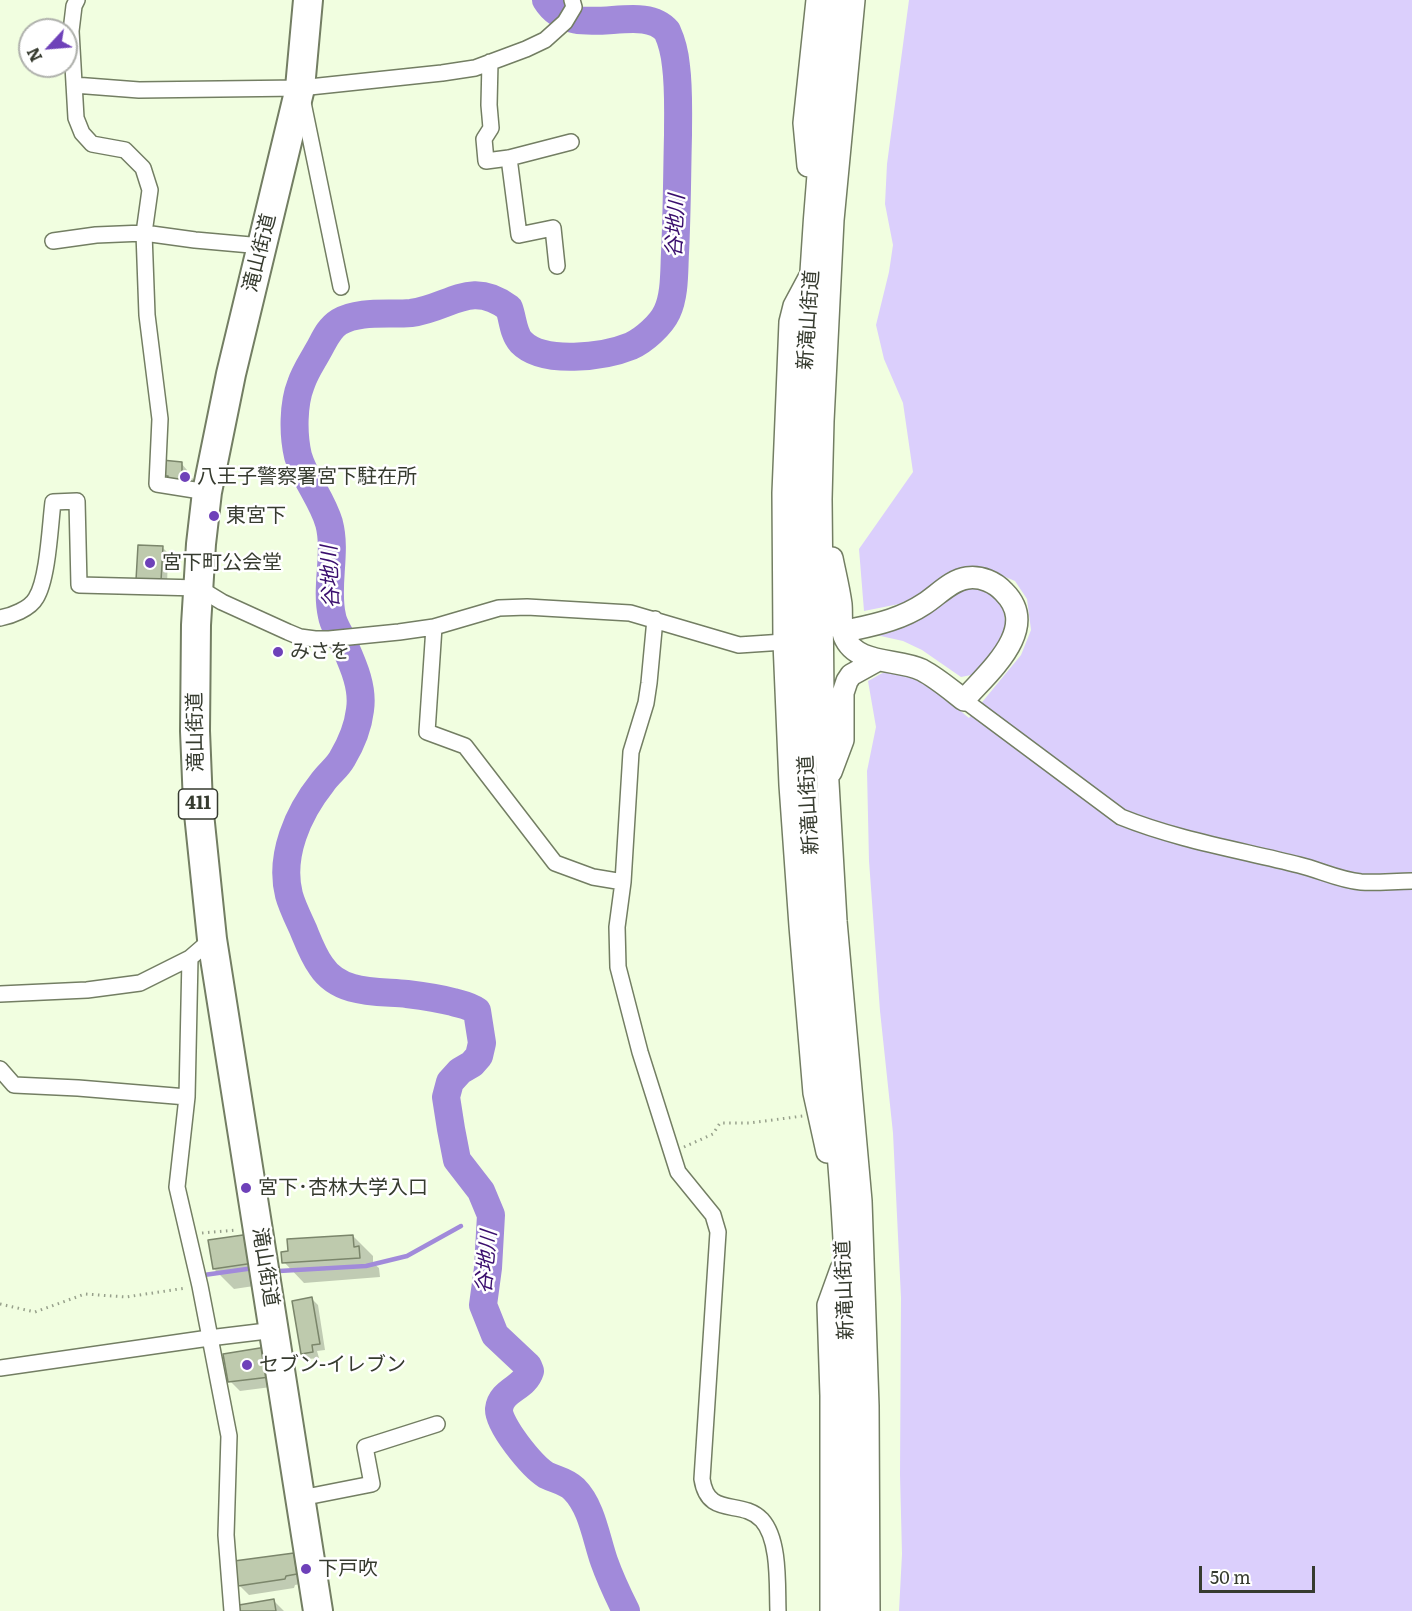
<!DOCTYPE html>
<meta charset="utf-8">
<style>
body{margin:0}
#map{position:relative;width:1412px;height:1611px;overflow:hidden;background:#f1fee0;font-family:Literata,serif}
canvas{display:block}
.north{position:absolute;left:18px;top:18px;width:60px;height:60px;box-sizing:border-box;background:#fff;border:2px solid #afb1ac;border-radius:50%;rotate:244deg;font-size:16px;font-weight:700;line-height:24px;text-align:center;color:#363b2f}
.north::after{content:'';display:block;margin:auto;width:21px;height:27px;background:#6e41b9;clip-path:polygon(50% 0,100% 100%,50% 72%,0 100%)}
.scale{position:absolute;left:1199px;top:1566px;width:116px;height:27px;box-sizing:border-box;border:3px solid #363b2f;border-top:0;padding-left:8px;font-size:18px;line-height:21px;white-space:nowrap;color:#363b2f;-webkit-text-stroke:4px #fff;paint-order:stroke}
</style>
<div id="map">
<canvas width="1412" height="1611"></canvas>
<div class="north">N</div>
<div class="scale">50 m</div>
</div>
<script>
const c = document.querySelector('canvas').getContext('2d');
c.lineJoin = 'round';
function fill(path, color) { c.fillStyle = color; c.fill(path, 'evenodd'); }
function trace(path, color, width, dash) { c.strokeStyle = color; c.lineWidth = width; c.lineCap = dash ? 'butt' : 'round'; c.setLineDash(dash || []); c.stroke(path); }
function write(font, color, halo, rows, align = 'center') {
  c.font = font + ' Literata,"Noto Sans JP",serif'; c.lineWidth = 5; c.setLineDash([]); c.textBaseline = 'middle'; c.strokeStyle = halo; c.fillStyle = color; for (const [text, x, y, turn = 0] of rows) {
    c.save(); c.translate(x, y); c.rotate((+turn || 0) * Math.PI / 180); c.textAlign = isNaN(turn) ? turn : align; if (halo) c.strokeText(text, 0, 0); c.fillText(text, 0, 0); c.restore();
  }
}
fill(new Path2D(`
 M 909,0 L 1412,0 L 1412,1611 L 899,1611 L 902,1554 L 900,1475 L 901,1298 L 893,1133 L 880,1011 L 869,861 L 867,771 L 876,727 L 868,681 C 873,679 879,674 885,672 C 910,665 951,702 969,718 L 1021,655 L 1031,630 L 1027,599 L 1015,581 L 991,571 L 922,594 L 904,603 L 864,611 L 859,549 L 913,472 L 903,403 L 884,359 L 876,325 L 889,272 L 893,245 L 885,204 L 887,164 Z
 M 968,587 C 976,587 984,587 991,592 C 1005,600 1008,627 1003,640 C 999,652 985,664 976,674 L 961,677 L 922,650 L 903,641 L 876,635 Z`), '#dbcffc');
fill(new Path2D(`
 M 181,463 L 187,470 L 188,475 L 196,481 L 194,490 L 166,475 Z
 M 162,547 L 168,553 L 167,586 L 144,586 Z
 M 249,1235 L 274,1283 L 234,1289 L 214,1269 Z
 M 353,1236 L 373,1256 L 373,1263 L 379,1268 L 380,1277 L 304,1283 L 284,1262 Z
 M 312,1299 L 318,1305 L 325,1350 L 317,1351 L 319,1358 L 308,1359 L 302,1353 Z
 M 265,1349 L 279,1386 L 240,1391 L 230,1381 Z
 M 294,1555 L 304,1564 L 306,1583 L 295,1585 L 294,1588 L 249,1595 L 239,1585 Z
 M 273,1600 L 284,1611 L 242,1611 Z`), '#0003');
trace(new Path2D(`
 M 279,1271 L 366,1266 L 407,1256 L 461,1226
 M 204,1275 L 254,1268`), '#a18ada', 4.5);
trace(new Path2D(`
 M 546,0 C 573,44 641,0 667,31 C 672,42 675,55 676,66 C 679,89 678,112 678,135 C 677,175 677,214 675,253 C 674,272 675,295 667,312 C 661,325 644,340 631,346 C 604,357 543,365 521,342 C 513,333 513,319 509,308 C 470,279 450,308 411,313 C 389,315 359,310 339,322 C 328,329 324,341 318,351 C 312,362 305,372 301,384 C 293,404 293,435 298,456 C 305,480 322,499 329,523 C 337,553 325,586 332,616 C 333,623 337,629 340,635 C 350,659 364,684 360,710 C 358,727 351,744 342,759 C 337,768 328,774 322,783 C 298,813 279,856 289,895 C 292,906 298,918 303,929 C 308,941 313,955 321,966 C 340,995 377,991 407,994 C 423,996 438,998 453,1002 C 463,1005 468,1005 477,1011 L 482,1043 L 479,1056 L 472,1064 L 460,1071 L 450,1082 L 446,1097 L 451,1129 L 457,1160 L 481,1191 L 491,1215 L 488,1268 L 483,1305 L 495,1335 L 528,1366 L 530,1371 C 525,1388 501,1390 499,1409 C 498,1425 532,1466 546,1475 C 556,1480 566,1481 574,1489 C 592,1507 596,1538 604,1561 C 610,1578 618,1595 626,1611`), '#a18ada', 28);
const building = new Path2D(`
 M 162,460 L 182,462 L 182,472 L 190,474 L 188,484 L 167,482 L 168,476 L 164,476 Z
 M 138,545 L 163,546 L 161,581 L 136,580 Z
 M 250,1234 L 254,1263 L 213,1269 L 208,1240 Z
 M 353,1235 L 354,1247 L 359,1246 L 360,1258 L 282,1263 L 281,1252 L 288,1251 L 287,1239 Z
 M 312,1297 L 320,1344 L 312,1345 L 313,1352 L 301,1354 L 292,1301 Z
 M 266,1347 L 270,1377 L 228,1382 L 223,1354 Z
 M 294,1553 L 297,1574 L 286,1576 L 285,1579 L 238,1586 L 234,1561 Z
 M 274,1599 L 276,1611 L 240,1611 L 239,1605 Z`);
fill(building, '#becaad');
trace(building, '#7b866b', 1.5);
const street = new Path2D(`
 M 77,0 L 74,6 L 71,31 L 76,118 L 82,133 L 92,144 L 125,150 L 143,168 L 150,190 L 144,233 L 147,315 L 160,419 L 157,484 L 207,492
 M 490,62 L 489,105 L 491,128 L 484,139 L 486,161 L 509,158 L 571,142
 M 74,85 L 139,90 L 300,88
 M 509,158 L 519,235 L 553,228 L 557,266
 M 53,241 L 96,235 L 144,233 L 195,240 L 262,246
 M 341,287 L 300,88 L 442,73 L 475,68 L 526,49 L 545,40 L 565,22 L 574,7 L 572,0
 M 0,618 C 11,616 30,609 36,598 C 48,579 50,526 53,502 L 77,501 L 79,585 L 199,588 L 222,602 L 288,632 L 300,637 L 315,639 L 329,639 L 399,632 L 434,627 L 499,608 L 527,607 L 630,613 L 739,645 L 784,642
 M 655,619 L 649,683 L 646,703 L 631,752 L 623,882 L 617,927 L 618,967 L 640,1052 L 678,1172 L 713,1215 L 718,1232 L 702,1479 C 708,1519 741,1498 762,1520 C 780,1540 777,1586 778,1611
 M 434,627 L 427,732 L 465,746 L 555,863 L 593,877 L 623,882
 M 964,700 L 1121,817 C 1178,840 1240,850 1299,865 C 1320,870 1339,880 1361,882 C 1378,883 1395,881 1412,881
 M 212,939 L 190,958 L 187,1097 L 177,1187 L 200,1286 L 229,1436 L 226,1535 L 232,1611
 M 0,994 L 87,990 L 140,983 L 190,958
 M 0,1069 L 14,1085 L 78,1088 L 187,1097
 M 0,1368 L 209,1338 L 275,1330
 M 301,1498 L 372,1484 L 365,1447 L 437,1424`);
const secondary = new Path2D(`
 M 835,0 C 806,255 794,513 806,769 C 814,915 832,1060 842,1206 C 851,1341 850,1476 849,1611
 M 854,0 L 833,220 L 823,421 L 821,499 L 823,696 L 836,921 L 861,1201 L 868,1406 L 869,1611
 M 808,166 L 804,123 L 817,0
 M 809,278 L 794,306 L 790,322 L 783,493 L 784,642 L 790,785 L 800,926 L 814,1093 L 827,1152
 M 832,558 C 835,573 839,589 841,604 C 842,615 840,626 844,636 C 856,666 898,658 922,670 C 937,678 951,690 964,700 C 988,672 1041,629 1004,592 C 995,582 981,576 967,578 C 951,580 937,596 924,604 C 903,618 879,624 855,629
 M 831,772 L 843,740 L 843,693 L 847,681 L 851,675 L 878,660
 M 831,1611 L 831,1396 L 828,1305 L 841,1269`);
const highway = new Path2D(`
 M 308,0 L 300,88 L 231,374 L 207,492 L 201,544 L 196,625 L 195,731 L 198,804 L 212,939 L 318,1611`);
trace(street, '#737e63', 18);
trace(secondary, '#737e63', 24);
trace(highway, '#737e63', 32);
trace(new Path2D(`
 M 684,1147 L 713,1134 L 720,1123 L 749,1123 L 803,1116
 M 202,1233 L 237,1230
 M 0,1304 L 35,1312 L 85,1294 L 126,1297 L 186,1288`), '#97a08b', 3, [1.5, 4.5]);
trace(street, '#fff', 15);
trace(secondary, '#fff', 21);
trace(highway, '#fff', 28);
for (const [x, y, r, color] of [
 [185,477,6,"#6e41b9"],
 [214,516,6,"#6e41b9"],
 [150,563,6,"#6e41b9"],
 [278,652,6,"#6e41b9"],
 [246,1188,6,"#6e41b9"],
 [247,1365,6,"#6e41b9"],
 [306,1569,6,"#6e41b9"]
]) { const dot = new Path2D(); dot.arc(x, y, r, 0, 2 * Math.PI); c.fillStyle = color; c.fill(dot); trace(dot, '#fff', 2); }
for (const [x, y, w] of [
 [198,804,39]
]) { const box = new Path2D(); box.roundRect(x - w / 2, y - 15, w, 30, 4.5); c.fillStyle = '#fff'; c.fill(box); trace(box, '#363b2f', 1.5); }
write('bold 18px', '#363b2f', null, [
 ["411",198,804]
]);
write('20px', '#363b2f', '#fff', [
 ["滝山街道",260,253,-76],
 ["新滝山街道",809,320,-86],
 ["滝山街道",196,732,-91],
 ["新滝山街道",809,805,-93],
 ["滝山街道",265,1267,81],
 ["新滝山街道",845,1290,-92]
]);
write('20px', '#363b2f', '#fff', [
 ["八王子警察署宮下駐在所",197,477],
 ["東宮下",226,516],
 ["宮下町公会堂",162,563],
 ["みさを",290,652],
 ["宮下･杏林大学入口",258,1188],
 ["セブン-イレブン",259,1365],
 ["下戸吹",318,1569]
], 'left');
write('italic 21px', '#390d6d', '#fff', [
 ["谷地川",676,226,-87],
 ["谷地川",331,577,-92],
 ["谷地川",487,1262,-85]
]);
</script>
